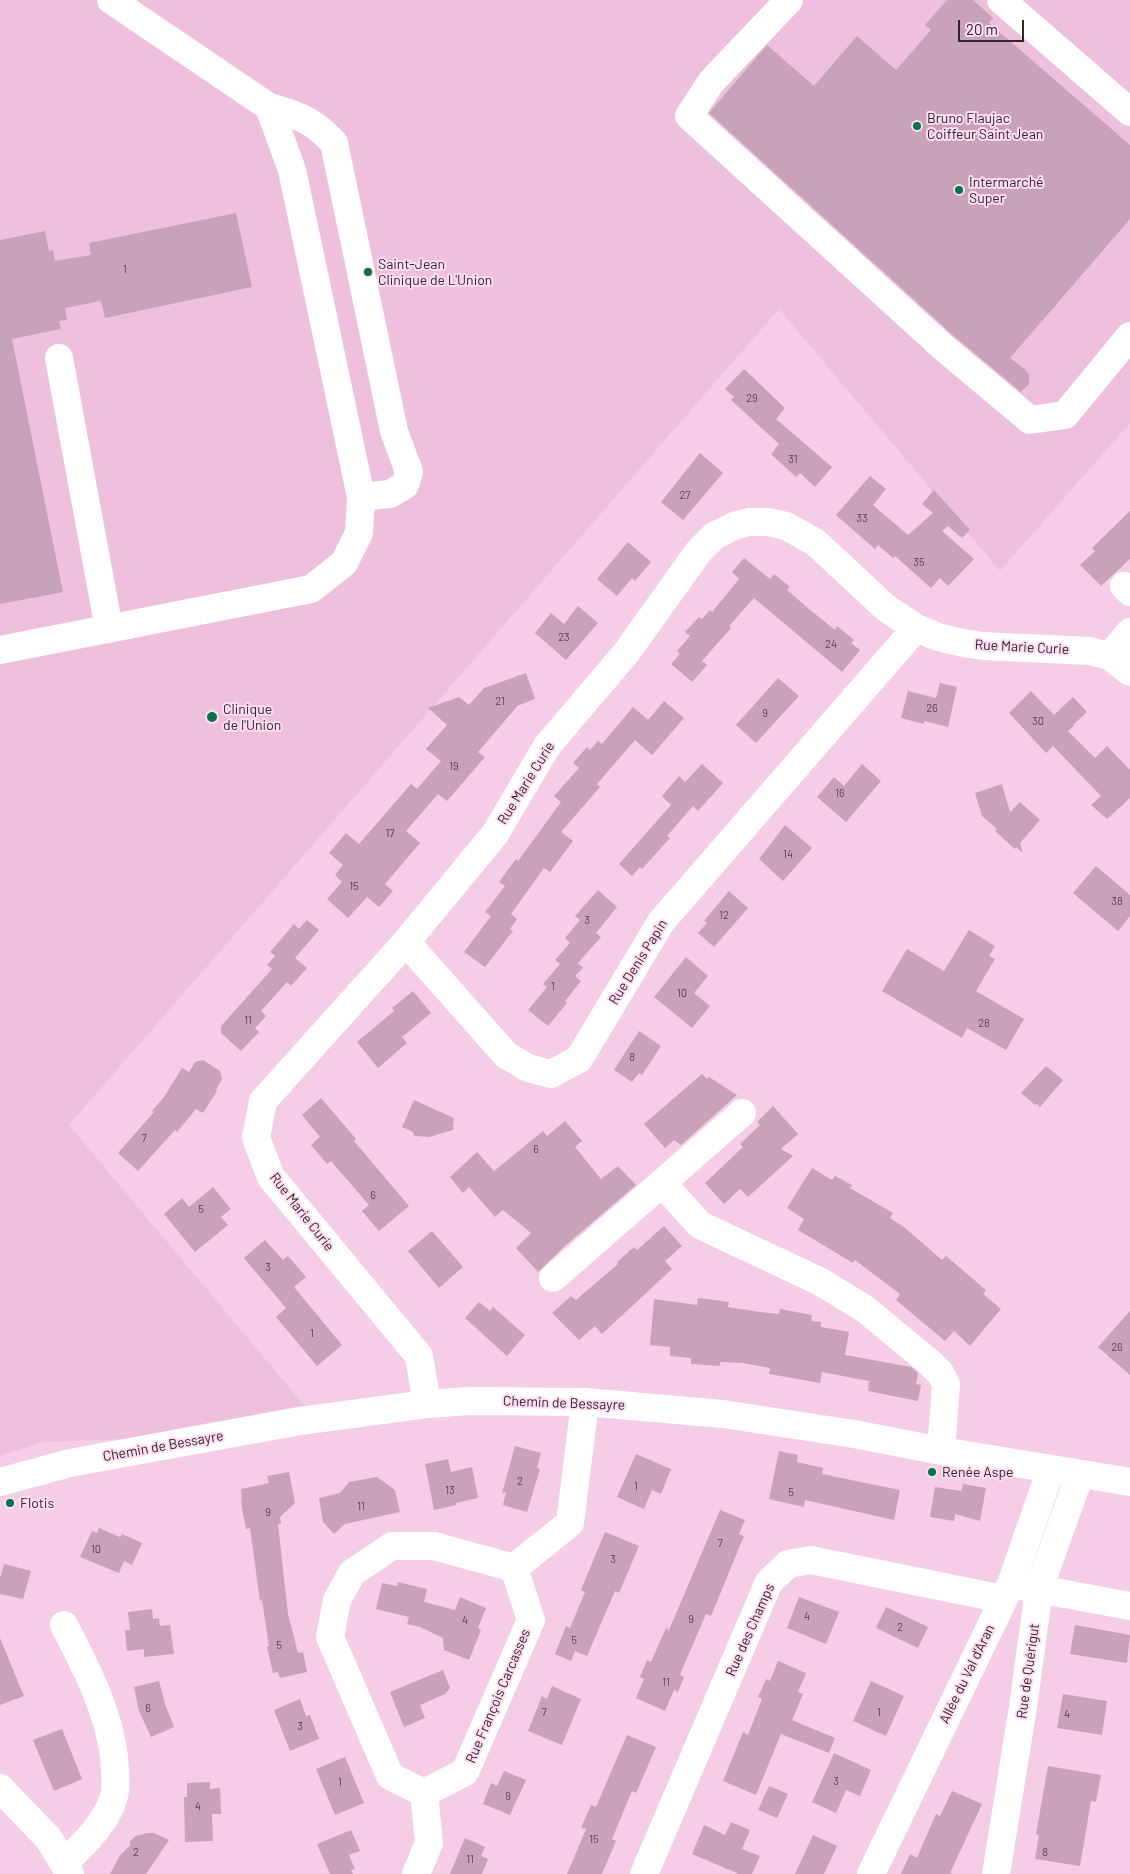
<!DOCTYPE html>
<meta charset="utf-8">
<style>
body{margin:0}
#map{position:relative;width:1130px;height:1874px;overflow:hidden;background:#f5cde6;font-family:Barlow,sans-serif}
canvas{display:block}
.scale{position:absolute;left:958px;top:20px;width:66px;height:22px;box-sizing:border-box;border:2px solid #33252e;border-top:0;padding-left:6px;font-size:15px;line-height:18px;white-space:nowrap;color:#33252e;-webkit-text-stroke:4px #feddf1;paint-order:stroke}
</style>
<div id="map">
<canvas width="1130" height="1874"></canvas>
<div class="scale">20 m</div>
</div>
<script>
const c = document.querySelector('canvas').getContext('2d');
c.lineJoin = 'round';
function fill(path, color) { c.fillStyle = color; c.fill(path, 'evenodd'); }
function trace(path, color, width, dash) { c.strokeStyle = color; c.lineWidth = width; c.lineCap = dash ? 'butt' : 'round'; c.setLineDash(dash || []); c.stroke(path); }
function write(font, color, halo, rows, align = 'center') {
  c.font = font + ' Barlow,sans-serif'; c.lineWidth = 4; c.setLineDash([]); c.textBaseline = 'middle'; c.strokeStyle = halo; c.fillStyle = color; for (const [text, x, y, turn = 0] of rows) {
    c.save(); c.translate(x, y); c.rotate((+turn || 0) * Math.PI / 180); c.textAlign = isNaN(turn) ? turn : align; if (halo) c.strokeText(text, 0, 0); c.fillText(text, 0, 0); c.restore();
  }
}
fill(new Path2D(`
 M 0,0 L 1130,0 L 1130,423 L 1000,571 L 779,309 L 69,1125 L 304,1405 L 123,1439 L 44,1442 L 0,1456 Z`), '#efc0dd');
fill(new Path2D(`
 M 947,0 L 973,0 L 993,18 L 989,23 L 1130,145 L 1130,219 L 1010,358 L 1026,370 L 1029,375 L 1029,384 L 1021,392 L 954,336 L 709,113 L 767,45 L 814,86 L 857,36 L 896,70 L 931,30 L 925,25 Z
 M 236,213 L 252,287 L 105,318 L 101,301 L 65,308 L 67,320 L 59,321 L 61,329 L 12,339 L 63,592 L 0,604 L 0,240 L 45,231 L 49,251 L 53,250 L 55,261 L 91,255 L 89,243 Z
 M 744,369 L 785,408 L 776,419 L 832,467 L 815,487 L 800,473 L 796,477 L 771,454 L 779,444 L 731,400 L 734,397 L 725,389 Z
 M 700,453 L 723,473 L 683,520 L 661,502 Z
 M 870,476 L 886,489 L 873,505 L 908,535 L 933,513 L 922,504 L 934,490 L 970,530 L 962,538 L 948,526 L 942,531 L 974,559 L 948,586 L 940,578 L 931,588 L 895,556 L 893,558 L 878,545 L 875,549 L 836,515 Z
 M 1130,511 L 1130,559 L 1101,586 L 1080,565 L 1095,551 L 1092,548 Z
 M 628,542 L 651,562 L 635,581 L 632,578 L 617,596 L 597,579 Z
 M 744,558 L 770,579 L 774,574 L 790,587 L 787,590 L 809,609 L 835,630 L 837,626 L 854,640 L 851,643 L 860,650 L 842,672 L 754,598 L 729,626 L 731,628 L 702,661 L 707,665 L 692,682 L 671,664 L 680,654 L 677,651 L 690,636 L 685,632 L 699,617 L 702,619 L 710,610 L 712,612 L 739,579 L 732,572 Z
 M 578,606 L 598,623 L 566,660 L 535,633 L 551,613 L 564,624 Z
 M 526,673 L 535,699 L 517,706 L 514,710 L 478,752 L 485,757 L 447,801 L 438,794 L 406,831 L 420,843 L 385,884 L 393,891 L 379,907 L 367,897 L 348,918 L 327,899 L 342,882 L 335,875 L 343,865 L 329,853 L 346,833 L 359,844 L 411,784 L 417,789 L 441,761 L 426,749 L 447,725 L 428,708 L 459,697 L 469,705 L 484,688 Z
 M 778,678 L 799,696 L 756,743 L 736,725 Z
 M 940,683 L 957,687 L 948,727 L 924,721 L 924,724 L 901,718 L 908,691 L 936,698 Z
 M 1031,691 L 1054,715 L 1073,697 L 1087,712 L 1073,725 L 1074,726 L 1068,731 L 1095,758 L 1107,746 L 1130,770 L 1130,798 L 1107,819 L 1091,805 L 1101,796 L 1053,746 L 1046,753 L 1009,713 Z
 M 664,701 L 684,718 L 652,755 L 635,740 L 597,784 L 600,787 L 561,832 L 573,841 L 550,872 L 544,868 L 511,914 L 517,919 L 510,929 L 513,931 L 485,967 L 464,952 L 491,916 L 485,912 L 505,886 L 499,882 L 516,859 L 518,861 L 561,802 L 554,796 L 579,768 L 573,763 L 587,747 L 590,750 L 598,741 L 602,744 L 633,707 L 648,720 Z
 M 702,764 L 723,783 L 698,811 L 693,806 L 667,836 L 670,838 L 642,869 L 640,867 L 632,876 L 619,864 L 671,805 L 662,796 L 679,776 L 685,782 Z
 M 862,764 L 881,781 L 846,822 L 817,797 L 834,777 L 844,786 Z
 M 1002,784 L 1010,812 L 1020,802 L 1040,820 L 1020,843 L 1023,853 L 1016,847 L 1015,849 L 995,831 L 997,829 L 982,816 L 975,793 Z
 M 785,825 L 812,848 L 783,881 L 759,859 Z
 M 1096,866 L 1130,895 L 1130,916 L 1118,931 L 1073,893 Z
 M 598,890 L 617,907 L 596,933 L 601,937 L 578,963 L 583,968 L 575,976 L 581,981 L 565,1001 L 567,1003 L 548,1026 L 528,1010 L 547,987 L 543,984 L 560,964 L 555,960 L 570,943 L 565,938 L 580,920 L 575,916 Z
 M 729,891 L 748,908 L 714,947 L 698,933 L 707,923 L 704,921 Z
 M 307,920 L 319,930 L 295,958 L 307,968 L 291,986 L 287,982 L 261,1011 L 266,1016 L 255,1028 L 259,1032 L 241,1051 L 221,1033 L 221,1026 L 272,969 L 267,965 L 275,956 L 270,952 L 294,924 L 299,929 Z
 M 969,930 L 995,946 L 989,956 L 995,959 L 976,991 L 1024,1019 L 1006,1050 L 967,1028 L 962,1038 L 882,991 L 907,949 L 944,971 Z
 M 686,957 L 708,976 L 694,993 L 710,1006 L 692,1028 L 654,997 Z
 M 413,991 L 431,1013 L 402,1037 L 407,1043 L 378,1068 L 357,1042 L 394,1011 L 392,1008 Z
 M 639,1031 L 661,1046 L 642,1075 L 639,1073 L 632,1082 L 614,1070 Z
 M 203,1060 L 220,1071 L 222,1079 L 216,1090 L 217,1091 L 203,1113 L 196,1109 L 177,1132 L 175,1130 L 138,1171 L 118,1153 L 154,1112 L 152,1111 L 164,1097 L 182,1068 L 189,1072 L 195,1062 Z
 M 1046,1066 L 1063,1080 L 1040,1107 L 1037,1104 L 1035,1105 L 1021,1093 Z
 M 702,1074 L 707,1079 L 709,1077 L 737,1095 L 681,1145 L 674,1140 L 665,1148 L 644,1124 Z
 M 321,1098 L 356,1139 L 354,1141 L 409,1206 L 379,1231 L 362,1211 L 369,1205 L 331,1161 L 327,1164 L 311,1145 L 320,1137 L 302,1115 Z
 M 414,1100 L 454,1118 L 453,1130 L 429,1137 L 414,1136 L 413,1132 L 402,1127 Z
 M 773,1106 L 798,1134 L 781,1149 L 793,1156 L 748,1197 L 740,1189 L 724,1204 L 705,1183 L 743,1147 L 740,1144 L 760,1125 L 757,1122 Z
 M 565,1121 L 582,1141 L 575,1147 L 601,1179 L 618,1166 L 636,1185 L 566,1245 L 538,1272 L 516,1248 L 531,1233 L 503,1210 L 495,1217 L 469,1187 L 463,1193 L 450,1177 L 477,1152 L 494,1171 L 543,1131 L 547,1136 Z
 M 812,1168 L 832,1180 L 835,1176 L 852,1185 L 850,1188 L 893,1213 L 890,1218 L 904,1227 L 942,1260 L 946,1256 L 986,1290 L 983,1294 L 1001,1309 L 970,1346 L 954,1331 L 945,1341 L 896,1300 L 900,1294 L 855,1260 L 853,1263 L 798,1230 L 804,1219 L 787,1208 Z
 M 213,1187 L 231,1209 L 221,1217 L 228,1225 L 195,1252 L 164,1214 L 182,1198 L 189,1207 Z
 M 664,1226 L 682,1246 L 665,1261 L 672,1269 L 602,1334 L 595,1326 L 579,1340 L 552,1313 L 571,1296 L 576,1300 L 618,1264 L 617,1262 L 634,1247 L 637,1250 Z
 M 432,1231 L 463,1267 L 439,1288 L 408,1251 Z
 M 265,1240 L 283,1260 L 288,1256 L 306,1277 L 294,1287 L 342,1345 L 317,1366 L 276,1317 L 286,1308 L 244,1258 Z
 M 698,1298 L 729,1302 L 728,1307 L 760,1312 L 779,1314 L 780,1309 L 812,1315 L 811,1321 L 821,1322 L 821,1327 L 849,1332 L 845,1355 L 911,1367 L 918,1373 L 916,1384 L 921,1385 L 918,1401 L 868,1391 L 869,1381 L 822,1372 L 820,1383 L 769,1374 L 770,1368 L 743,1363 L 720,1362 L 720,1366 L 691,1364 L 691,1358 L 670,1356 L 670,1347 L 650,1345 L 654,1299 L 697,1305 Z
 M 479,1302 L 490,1311 L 493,1307 L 525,1335 L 507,1356 L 465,1318 Z
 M 1130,1311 L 1130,1375 L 1098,1347 Z
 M 515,1446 L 541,1453 L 537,1468 L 540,1469 L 527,1512 L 503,1505 L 506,1492 L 502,1493 Z
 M 779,1451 L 798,1455 L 797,1462 L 823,1468 L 822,1474 L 900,1490 L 894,1520 L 805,1500 L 804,1507 L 769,1499 Z
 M 636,1454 L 671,1469 L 661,1494 L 652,1490 L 644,1509 L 617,1497 Z
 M 448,1459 L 451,1472 L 472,1467 L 478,1498 L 456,1503 L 456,1505 L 434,1510 L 425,1464 Z
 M 289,1472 L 295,1503 L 280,1517 L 281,1524 L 278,1524 L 288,1614 L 298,1653 L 303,1652 L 307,1672 L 280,1678 L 278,1672 L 273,1673 L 267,1647 L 269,1646 L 262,1600 L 260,1601 L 250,1528 L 246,1529 L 242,1508 L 241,1489 L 269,1483 L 267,1476 Z
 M 377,1477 L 395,1490 L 400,1512 L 345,1524 L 334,1534 L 323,1522 L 319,1498 L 340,1493 L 349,1482 Z
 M 963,1484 L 986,1488 L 980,1521 L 955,1514 L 954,1521 L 930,1517 L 935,1487 L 961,1491 Z
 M 720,1510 L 745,1520 L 739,1534 L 744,1536 L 711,1616 L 706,1614 L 684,1665 L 680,1675 L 684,1677 L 678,1692 L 674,1690 L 665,1711 L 636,1698 L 644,1679 L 640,1677 L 647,1660 L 651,1662 L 666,1628 L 669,1630 Z
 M 99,1528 L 120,1537 L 122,1534 L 142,1543 L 132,1565 L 124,1561 L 119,1573 L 80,1557 L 92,1531 L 97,1533 Z
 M 605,1532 L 639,1546 L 619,1593 L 615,1591 L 587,1656 L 575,1651 L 571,1661 L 555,1654 L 566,1626 L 570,1628 L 585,1592 L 581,1590 Z
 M 4,1564 L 31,1571 L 23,1599 L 0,1594 L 0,1578 Z
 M 398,1582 L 427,1589 L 424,1602 L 455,1610 L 460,1597 L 486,1608 L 478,1628 L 481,1630 L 469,1660 L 444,1650 L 443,1638 L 420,1627 L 407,1624 L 409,1617 L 376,1609 L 382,1583 L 397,1586 Z
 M 799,1597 L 839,1612 L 826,1644 L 787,1628 Z
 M 886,1607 L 928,1627 L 918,1648 L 876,1628 Z
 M 152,1609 L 153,1619 L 159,1618 L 160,1626 L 170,1625 L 174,1654 L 144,1657 L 144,1649 L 127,1651 L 125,1630 L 130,1630 L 128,1612 Z
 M 1075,1625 L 1130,1635 L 1127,1663 L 1070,1654 Z
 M 0,1638 L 24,1696 L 0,1705 Z
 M 778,1661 L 806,1673 L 798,1692 L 803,1694 L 792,1720 L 835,1738 L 829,1753 L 781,1734 L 756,1795 L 723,1781 L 743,1732 L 748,1735 L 762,1699 L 758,1697 L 766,1679 L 770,1681 Z
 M 443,1670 L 450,1688 L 445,1694 L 420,1705 L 425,1718 L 404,1727 L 390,1692 Z
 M 159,1681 L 165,1704 L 174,1727 L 151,1737 L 139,1711 L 134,1687 Z
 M 871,1681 L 904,1696 L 886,1736 L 853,1721 Z
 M 552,1686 L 581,1699 L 562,1745 L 528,1731 L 542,1696 L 547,1699 Z
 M 1063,1694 L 1107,1701 L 1102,1735 L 1057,1728 Z
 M 300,1699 L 306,1716 L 310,1715 L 319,1739 L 290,1751 L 274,1710 Z
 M 62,1729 L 82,1779 L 54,1791 L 33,1740 Z
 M 627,1735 L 656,1747 L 636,1793 L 632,1791 L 612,1839 L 616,1841 L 602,1874 L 567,1874 L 586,1829 L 581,1828 L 591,1805 L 596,1807 Z
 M 834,1753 L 871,1770 L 860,1796 L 846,1790 L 836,1813 L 812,1802 Z
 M 345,1757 L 364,1803 L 335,1815 L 316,1769 Z
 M 1048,1766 L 1101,1775 L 1096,1802 L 1091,1801 L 1080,1866 L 1035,1859 L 1039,1835 L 1036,1834 Z
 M 504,1771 L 526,1780 L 510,1815 L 483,1804 L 491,1783 L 497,1786 Z
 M 210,1782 L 210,1789 L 220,1788 L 221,1814 L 212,1814 L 213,1841 L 185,1842 L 184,1797 L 187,1797 L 187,1783 Z
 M 769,1786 L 788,1794 L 777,1818 L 758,1810 Z
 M 952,1791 L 982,1804 L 950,1873 L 953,1874 L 901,1874 L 910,1854 L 917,1858 L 936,1814 L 940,1816 Z
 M 731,1822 L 750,1830 L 742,1849 L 760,1856 L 752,1874 L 739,1874 L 692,1854 L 704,1825 L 725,1835 Z
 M 351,1830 L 360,1851 L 349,1855 L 355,1869 L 351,1870 L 353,1874 L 330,1874 L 317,1844 Z
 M 147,1833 L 154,1833 L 169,1840 L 146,1874 L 110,1874 L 120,1855 L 130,1846 L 130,1841 L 136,1836 Z
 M 813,1835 L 837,1846 L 824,1874 L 795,1874 Z
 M 465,1838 L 485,1847 L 481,1856 L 488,1859 L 482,1874 L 450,1874 Z`), '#c8a2b9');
trace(new Path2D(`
 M 111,0 L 269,107 C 298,115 313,120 334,143 L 394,431 L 409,472 L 405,485 L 390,494 L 361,497
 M 789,0 L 711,82 L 689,116 L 944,348 L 1030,420 L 1065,415 L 1130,336
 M 1001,0 L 1130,112
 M 59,358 L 109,629
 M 1124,586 L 1130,592
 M 0,650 L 311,589 L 344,563 L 359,533 L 361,497 L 292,170 L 269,107
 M 1110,656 L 1130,632
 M 406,942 L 506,1055 L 528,1068 L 551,1074 L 579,1059 L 661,922 L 916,628
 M 662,1183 L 700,1225 L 821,1282 L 865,1309 L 929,1362 L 940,1373 L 946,1384 L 941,1451
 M 553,1278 L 742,1113
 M 427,1404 L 419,1356 L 271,1177 L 256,1138 L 263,1101 L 406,942 L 495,834 L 547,746 L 626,653 L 699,551 L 714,536 L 734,526 L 749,522 L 768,522 L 786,526 L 815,542 L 886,608 L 916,628 L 938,637 L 963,643 L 983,646 L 1090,651 L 1110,656 L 1130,672
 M 0,1482 L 70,1463 L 300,1421 L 427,1404 L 470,1401 L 585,1402 L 723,1414 L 854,1434 L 936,1450 L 1130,1482
 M 1022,1586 L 1130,1606
 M 64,1625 C 86,1668 108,1709 114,1757 C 115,1769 117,1784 114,1796 C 107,1823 83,1844 65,1863
 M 0,1788 L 49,1839 L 70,1874
 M 424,1793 L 390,1776 L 330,1637 L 337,1600 L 352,1573 L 392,1546 L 434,1546 L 514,1568
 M 416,1874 L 429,1843 L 424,1793 L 465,1772 L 531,1620 L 514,1568 L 570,1523 L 585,1402
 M 644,1874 L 769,1582 L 788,1564 L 811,1560 L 1003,1599
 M 871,1874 L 1011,1584 L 1051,1469
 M 996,1874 L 1023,1707 L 1039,1589 L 1080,1474`), '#fff', 28);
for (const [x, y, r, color] of [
 [917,126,5,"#04724b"],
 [959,190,5,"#04724b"],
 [368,272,5,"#04724b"],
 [212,717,6,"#04724b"],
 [932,1472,5,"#04724b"],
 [10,1503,5,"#04724b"]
]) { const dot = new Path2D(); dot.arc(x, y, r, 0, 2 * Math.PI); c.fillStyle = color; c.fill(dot); trace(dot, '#feddf1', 2); }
write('11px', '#584451', null, [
 ["1",125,269],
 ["29",752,398],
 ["31",793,459],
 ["27",685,495],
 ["33",862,518],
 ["35",919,562],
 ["23",564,637],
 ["24",831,644],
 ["21",500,701],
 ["26",932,708],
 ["9",765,713],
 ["30",1038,721],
 ["19",454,766],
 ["16",840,793],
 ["17",390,833],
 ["14",788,854],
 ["15",354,886],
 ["38",1117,901],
 ["12",724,915],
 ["3",587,920],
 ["1",553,986],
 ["10",682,993],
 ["11",248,1020],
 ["28",984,1023],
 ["8",632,1057],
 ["7",144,1138],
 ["6",536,1149],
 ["6",373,1195],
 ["5",201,1209],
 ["3",268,1267],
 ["1",312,1333],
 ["26",1117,1347],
 ["2",520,1481],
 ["1",636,1486],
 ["13",450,1490],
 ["5",791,1492],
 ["11",361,1506],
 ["9",268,1512],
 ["7",720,1543],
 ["10",96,1549],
 ["3",613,1559],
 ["4",807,1616],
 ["9",691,1619],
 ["4",465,1620],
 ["2",900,1627],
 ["5",574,1640],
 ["5",279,1645],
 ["11",666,1682],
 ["6",148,1708],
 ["7",544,1712],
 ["1",879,1712],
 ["4",1067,1714],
 ["3",300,1726],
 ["3",836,1781],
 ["1",340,1782],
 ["9",508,1796],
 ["4",198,1806],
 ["15",594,1839],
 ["2",136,1852],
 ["8",1045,1852],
 ["11",470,1859]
]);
write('14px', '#33252e', '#feddf1', [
 ["Bruno Flaujac",927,118],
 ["Coiffeur Saint Jean",927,134],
 ["Intermarché",969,182],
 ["Super",969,198],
 ["Saint-Jean",378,264],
 ["Clinique de L'Union",378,280],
 ["Clinique",223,709],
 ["de l'Union",223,725],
 ["Renée Aspe",942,1472],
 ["Flotis",20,1503]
], 'left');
write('14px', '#33252e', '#feddf1', [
 ["Rue Marie Curie",1022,647,3],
 ["Rue Marie Curie",526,783,-58],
 ["Rue Denis Papin",638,962,-58],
 ["Rue Marie Curie",302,1212,52],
 ["Chemin de Bessayre",564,1403,2],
 ["Chemin de Bessayre",163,1446,-10],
 ["Rue des Champs",750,1630,-66],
 ["Rue de Quérigut",1028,1671,-82],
 ["Allée du Val d'Aran",967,1674,-64],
 ["Rue François Carcasses",498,1696,-67]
]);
</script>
